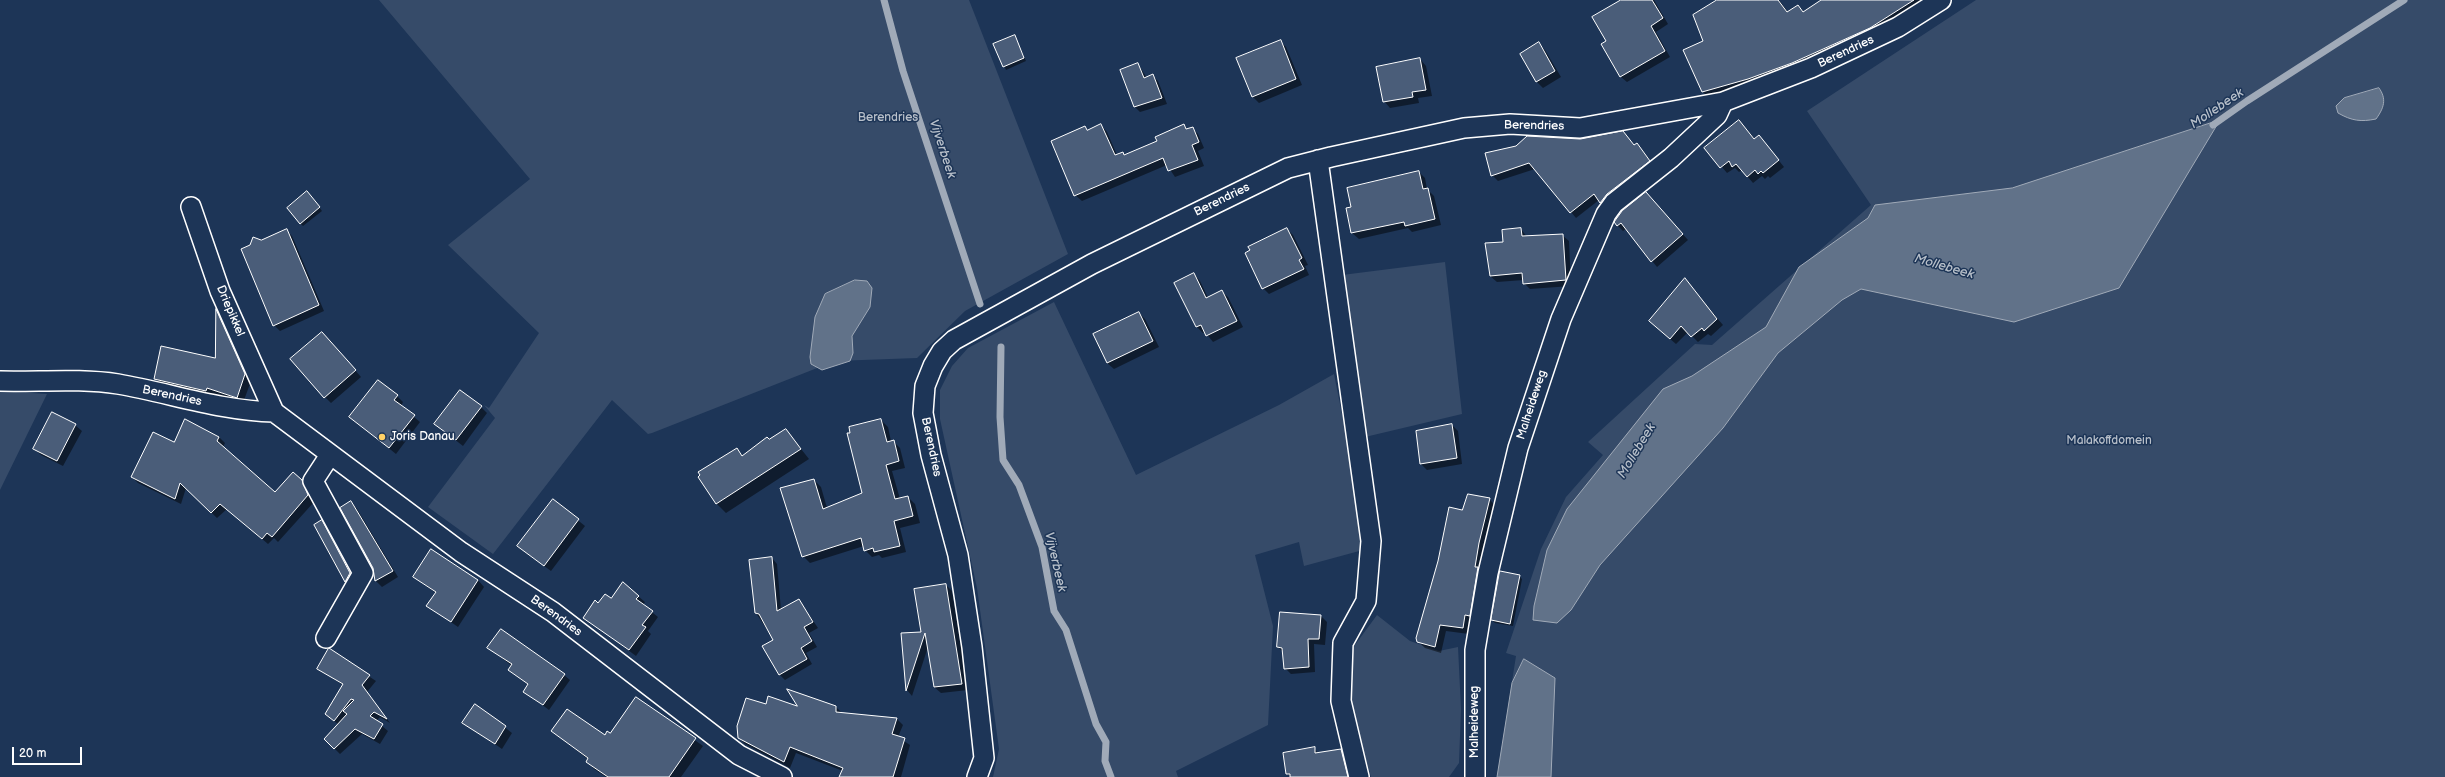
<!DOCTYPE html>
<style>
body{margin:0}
#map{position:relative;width:2445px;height:777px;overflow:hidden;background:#1d3557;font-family:"Balsamiq Sans",sans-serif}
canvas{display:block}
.scale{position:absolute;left:12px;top:747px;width:70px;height:18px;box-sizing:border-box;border:2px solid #fff;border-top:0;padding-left:5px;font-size:12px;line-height:14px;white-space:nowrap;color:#fff;-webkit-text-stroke:3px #1d3557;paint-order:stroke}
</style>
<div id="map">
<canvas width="2445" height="777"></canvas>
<div class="scale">20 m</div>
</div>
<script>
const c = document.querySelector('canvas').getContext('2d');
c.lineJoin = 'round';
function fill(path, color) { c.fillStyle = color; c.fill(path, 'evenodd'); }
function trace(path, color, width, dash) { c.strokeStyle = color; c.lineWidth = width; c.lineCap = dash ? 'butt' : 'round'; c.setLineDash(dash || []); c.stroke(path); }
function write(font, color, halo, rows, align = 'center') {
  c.font = font + ' "Balsamiq Sans",sans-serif'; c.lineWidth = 3; c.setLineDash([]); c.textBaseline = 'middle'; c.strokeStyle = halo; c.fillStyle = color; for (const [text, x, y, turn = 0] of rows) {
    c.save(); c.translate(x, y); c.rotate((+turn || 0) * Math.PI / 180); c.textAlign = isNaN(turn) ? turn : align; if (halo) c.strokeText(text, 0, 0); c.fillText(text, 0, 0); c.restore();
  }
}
fill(new Path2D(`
 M 379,0 L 969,0 L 1068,254 L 965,311 L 917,358 L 835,361 L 652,433 L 648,434 L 612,400 L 493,554 L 428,507 L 495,418 L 484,405 L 489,408 L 539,333 L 448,245 L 530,179 Z
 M 1976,0 L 2445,0 L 2445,777 L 1497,777 L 1516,656 L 1506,653 L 1541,549 L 1566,497 L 1603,455 L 1588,442 L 1695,344 L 1712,345 L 1871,205 L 1807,111 Z
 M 1445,262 L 1462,414 L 1365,437 L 1342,275 Z
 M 1054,302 L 1136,475 L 1279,405 L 1334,374 L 1348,444 L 1363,550 L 1304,566 L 1299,542 L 1255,555 L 1273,626 L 1268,725 L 1176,771 L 1178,777 L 993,777 L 999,749 L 977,588 L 940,419 L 940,390 L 952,366 L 968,348 Z
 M 0,391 L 47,394 L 0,490 Z
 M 1377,615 L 1410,641 L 1439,651 L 1458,647 L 1461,709 L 1459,763 L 1449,777 L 1371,777 L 1346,689 L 1352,649 Z`), '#364b69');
const water = new Path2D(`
 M 2379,88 C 2387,99 2384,108 2376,119 C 2361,122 2352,121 2338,113 L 2336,106 L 2344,98 Z
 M 2220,120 L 2119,288 L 2014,322 L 1861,289 L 1842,300 L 1778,353 L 1723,428 L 1600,565 L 1571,610 L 1557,623 L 1533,620 L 1534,606 L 1547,550 L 1567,509 L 1663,389 L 1692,376 L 1766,327 L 1799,267 L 1868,218 L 1875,205 L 2012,188 Z
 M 855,280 L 867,281 L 872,288 L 870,307 L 852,336 L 853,353 L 850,361 L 822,370 L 811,364 L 810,357 L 815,317 L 825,294 Z
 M 1524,659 L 1555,678 L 1551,777 L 1497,777 L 1512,683 Z`);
fill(water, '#617289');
trace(water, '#a0aab8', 1);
fill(new Path2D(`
 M 1623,0 L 1654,0 L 1668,24 L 1656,32 L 1670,57 L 1627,82 L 1621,77 L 1602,45 L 1608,41 Z
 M 1732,0 L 1779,0 L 1788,12 L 1798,6 L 1804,12 L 1823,0 L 1928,0 L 1876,34 L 1709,98 L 1703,92 L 1705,42 Z
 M 1014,36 L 1026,61 L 1006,70 L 994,44 Z
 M 1280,41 L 1286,47 L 1302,85 L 1259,103 L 1253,97 Z
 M 1539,44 L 1545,50 L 1561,77 L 1543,88 L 1537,82 L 1521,54 Z
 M 1420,59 L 1426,66 L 1432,96 L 1418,98 L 1419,103 L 1390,108 L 1384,101 Z
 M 1138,64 L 1147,78 L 1153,76 L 1158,81 L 1167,104 L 1140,112 L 1135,107 Z
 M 1739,121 L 1755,139 L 1765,143 L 1784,167 L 1770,178 L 1768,176 L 1765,179 L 1762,176 L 1753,183 L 1742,170 L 1739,172 L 1735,168 L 1727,173 L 1706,148 Z
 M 1101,125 L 1107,132 L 1117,155 L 1123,153 L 1125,155 L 1158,142 L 1184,125 L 1188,130 L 1192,128 L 1198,134 L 1204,148 L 1198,151 L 1204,166 L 1175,177 L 1167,165 L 1082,201 L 1075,195 L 1085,128 L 1088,131 Z
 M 1623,132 L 1635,146 L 1637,144 L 1642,150 L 1655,167 L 1606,208 L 1599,200 L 1576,218 L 1535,169 L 1498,181 L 1492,175 L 1580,140 Z
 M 1419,172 L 1425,178 L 1427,189 L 1434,196 L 1441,225 L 1412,232 L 1408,228 L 1359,239 L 1352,233 L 1347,208 Z
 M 1646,193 L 1688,240 L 1657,267 L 1626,229 L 1623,231 L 1617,225 Z
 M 310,195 L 322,211 L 303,226 L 300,223 Z
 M 1287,229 L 1293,235 L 1308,265 L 1305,266 L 1309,275 L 1269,294 L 1263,288 Z
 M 1521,229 L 1527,237 L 1562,235 L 1569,241 L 1571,286 L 1530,289 L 1524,283 L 1524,280 L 1497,282 L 1490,276 L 1504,243 Z
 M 286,230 L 292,236 L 324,311 L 280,331 L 274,325 L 261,241 Z
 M 1194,274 L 1200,281 L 1208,298 L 1221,291 L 1228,297 L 1243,327 L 1213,342 L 1205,332 L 1203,333 L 1197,327 Z
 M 1685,280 L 1723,325 L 1711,336 L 1708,334 L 1698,342 L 1688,332 L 1676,344 L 1656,327 Z
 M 217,312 L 222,317 L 251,381 L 243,403 L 213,394 L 212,396 L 162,385 L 155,378 L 216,359 Z
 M 1139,313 L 1145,319 L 1159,347 L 1114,369 L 1107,363 Z
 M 328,339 L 361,377 L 331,403 L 325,397 Z
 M 378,381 L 397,396 L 403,402 L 401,406 L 420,422 L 396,454 L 350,417 Z
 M 481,407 L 487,413 L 463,446 L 435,424 Z
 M 881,420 L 888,427 L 891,441 L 893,441 L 900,448 L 905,468 L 892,471 L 900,499 L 908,497 L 915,504 L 920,523 L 900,528 L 906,552 L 882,558 L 879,555 L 872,557 L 865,550 L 864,546 L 810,563 L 803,556 L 814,480 L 821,487 L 827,508 L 863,493 Z
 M 186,421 L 219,437 L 225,443 L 223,447 L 275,493 L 301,481 L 308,487 L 314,502 L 278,542 L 274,538 L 268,544 L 227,509 L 217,518 L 186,488 L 181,504 L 138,483 L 132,477 L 174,444 Z
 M 75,425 L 82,431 L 63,466 L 41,455 L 35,449 Z
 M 1452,425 L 1458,431 L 1462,464 L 1427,470 L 1421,464 Z
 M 786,430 L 809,459 L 726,513 L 716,503 L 736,449 L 743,456 Z
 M 1489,499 L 1495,505 L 1469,634 L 1446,631 L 1441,653 L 1425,648 L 1418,641 L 1428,597 L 1430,597 L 1445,536 L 1443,534 L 1449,508 L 1463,511 Z
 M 553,500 L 585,526 L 551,571 L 525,552 Z
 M 351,502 L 357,509 L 398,577 L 382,587 L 376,581 L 374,567 Z
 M 322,521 L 328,527 L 356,580 L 352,587 L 333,561 L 315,526 Z
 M 772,558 L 777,564 L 781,610 L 799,600 L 818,628 L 809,633 L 817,647 L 806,653 L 812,664 L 785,680 L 779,674 L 774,640 L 756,613 Z
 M 1519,576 L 1522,579 L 1513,626 L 1495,623 L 1492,620 Z
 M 414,577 L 478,580 L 484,587 L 458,627 L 428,606 L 436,593 Z
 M 946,585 L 952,591 L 968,690 L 941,693 L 934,687 L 928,647 L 912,696 L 907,690 L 902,634 L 922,633 Z
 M 638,596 L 645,602 L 643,605 L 658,617 L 648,631 L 651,634 L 636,656 L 584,617 L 611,599 Z
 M 1321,616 L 1327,622 L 1325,645 L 1314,644 L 1315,672 L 1291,674 L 1285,668 L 1284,653 L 1278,647 Z
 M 489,648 L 564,675 L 570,680 L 549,710 L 524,691 L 529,685 L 509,670 L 512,666 Z
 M 329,650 L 376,681 L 367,692 L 390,723 L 380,717 L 376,721 L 388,731 L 380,744 L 362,734 L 340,754 L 325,739 L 339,725 L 326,714 L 343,685 L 319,669 Z
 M 636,698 L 703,746 L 681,777 L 606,777 L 594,769 L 587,761 L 589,760 L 552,731 L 605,737 L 611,734 Z
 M 476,705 L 512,733 L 502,749 L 463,722 Z
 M 766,706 L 799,708 L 836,707 L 842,713 L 897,719 L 903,725 L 898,737 L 910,745 L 901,777 L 841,777 L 843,771 L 796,753 L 790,768 L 745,744 L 739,738 Z
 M 1314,748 L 1319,754 L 1341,750 L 1347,756 L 1353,777 L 1291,777 L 1287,774 Z`), '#0007');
trace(new Path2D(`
 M 884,0 L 903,71 L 980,304
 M 2213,125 L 2247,101 L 2404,0
 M 1001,347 L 1000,417 L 1003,460 L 1019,485 L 1042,547 L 1054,611 L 1066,630 L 1096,724 L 1106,742 L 1105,761 L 1111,777`), '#a0aab8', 7);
const building = new Path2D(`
 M 1621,0 L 1652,0 L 1663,18 L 1651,26 L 1665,51 L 1620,77 L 1601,44 L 1606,41 L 1592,17 Z
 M 1717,0 L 1778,0 L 1787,12 L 1798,5 L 1803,12 L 1821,0 L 1914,0 L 1870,28 L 1792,63 L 1748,79 L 1702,92 L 1683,50 L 1703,41 L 1693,15 Z
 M 1015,35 L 1024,58 L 1003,67 L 993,44 Z
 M 1281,40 L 1296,79 L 1252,97 L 1236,58 Z
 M 1539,42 L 1555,71 L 1536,82 L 1520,54 Z
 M 1420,58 L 1426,90 L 1412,92 L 1413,97 L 1383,102 L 1376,67 Z
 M 1138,63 L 1144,78 L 1153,74 L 1162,98 L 1134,107 L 1120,70 Z
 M 1739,120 L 1754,139 L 1759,135 L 1779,160 L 1763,173 L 1761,171 L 1758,174 L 1755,170 L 1747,177 L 1736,164 L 1732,167 L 1729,161 L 1720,168 L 1704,148 Z
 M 1101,124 L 1115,155 L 1123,152 L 1124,155 L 1157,141 L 1155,137 L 1184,124 L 1186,129 L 1193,127 L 1199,142 L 1192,145 L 1198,160 L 1168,171 L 1163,158 L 1074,196 L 1051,141 L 1085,126 L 1087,130 Z
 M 1623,131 L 1634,145 L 1637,143 L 1650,161 L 1607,194 L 1600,203 L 1594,194 L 1570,213 L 1529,163 L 1491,176 L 1485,153 L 1516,146 L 1527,136 L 1580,139 Z
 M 1419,171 L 1423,189 L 1428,188 L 1435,219 L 1405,226 L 1404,222 L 1351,233 L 1346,208 L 1351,207 L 1347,188 Z
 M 307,191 L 320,207 L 300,224 L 287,208 Z
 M 1646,192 L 1683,234 L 1651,262 L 1621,223 L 1617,226 L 1614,222 L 1622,211 Z
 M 1287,228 L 1302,258 L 1299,260 L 1304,269 L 1262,289 L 1245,253 L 1250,250 L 1248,247 Z
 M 1521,228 L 1522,236 L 1563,234 L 1566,280 L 1523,284 L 1522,273 L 1490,276 L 1485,243 L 1503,242 L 1502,230 Z
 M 287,229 L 319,305 L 273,326 L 241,249 L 250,245 L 253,237 L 261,240 Z
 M 1194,273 L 1206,298 L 1222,290 L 1237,321 L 1206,336 L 1201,325 L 1196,327 L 1174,283 Z
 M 1685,278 L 1717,319 L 1704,331 L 1702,328 L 1691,337 L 1681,326 L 1670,339 L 1649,321 Z
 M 216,309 L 245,374 L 237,398 L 207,388 L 206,391 L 154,379 L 161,346 L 215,358 Z
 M 1139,312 L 1153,341 L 1107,363 L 1093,334 Z
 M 322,332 L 356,370 L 324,398 L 290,359 Z
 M 378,380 L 398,395 L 394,400 L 415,415 L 389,448 L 349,417 Z
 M 460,390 L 482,406 L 456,440 L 434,424 Z
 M 52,412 L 76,424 L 57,461 L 33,449 Z
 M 185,419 L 219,437 L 217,441 L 275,492 L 293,472 L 302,480 L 308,495 L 272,537 L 267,533 L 262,539 L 220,504 L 211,513 L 180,483 L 175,499 L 131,477 L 153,432 L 174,442 Z
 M 881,419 L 887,442 L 894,440 L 899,461 L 886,465 L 895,499 L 908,496 L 913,516 L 894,521 L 900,546 L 874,552 L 873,548 L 864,551 L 861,538 L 802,557 L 780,488 L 814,479 L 823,509 L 862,493 L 847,433 L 850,433 L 849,427 Z
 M 1452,424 L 1457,458 L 1420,464 L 1416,431 Z
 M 786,429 L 801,449 L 716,504 L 698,477 L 700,475 L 698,472 L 737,448 L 742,456 L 767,437 L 769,439 Z
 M 1468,494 L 1490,498 L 1479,543 L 1475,567 L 1478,567 L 1470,616 L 1465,615 L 1463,628 L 1440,625 L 1435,647 L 1417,642 L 1416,638 L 1438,561 L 1449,507 L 1462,510 Z
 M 553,499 L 579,519 L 544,566 L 517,546 Z
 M 351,501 L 393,571 L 375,581 L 373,568 L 340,508 Z
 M 322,520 L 350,573 L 345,582 L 314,525 Z
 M 431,549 L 478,580 L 451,622 L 426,606 L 436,592 L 413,577 Z
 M 772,557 L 777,611 L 799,599 L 813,622 L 804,627 L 812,641 L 801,648 L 807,659 L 779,675 L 762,646 L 773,640 L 759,614 L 755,613 L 749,560 Z
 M 1500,571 L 1520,575 L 1510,624 L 1491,620 Z
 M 623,582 L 639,596 L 636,599 L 653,611 L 642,625 L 646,627 L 629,650 L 583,618 L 595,600 L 598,603 L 605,594 L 611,598 Z
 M 946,584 L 962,684 L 934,687 L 925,633 L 906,691 L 901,633 L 921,632 L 914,589 Z
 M 1280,612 L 1321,615 L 1319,639 L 1308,639 L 1309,667 L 1284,669 L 1282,648 L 1277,647 Z
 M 501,629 L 565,674 L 543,705 L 523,692 L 528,684 L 508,670 L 512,664 L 487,648 Z
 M 329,648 L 370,675 L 362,685 L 387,719 L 374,712 L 370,716 L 383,724 L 374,739 L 355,729 L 334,749 L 324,739 L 347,714 L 343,711 L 354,700 L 351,699 L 334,721 L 325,714 L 343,684 L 317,669 Z
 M 787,689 L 836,706 L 836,712 L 897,718 L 892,734 L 905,738 L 893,777 L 839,777 L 843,768 L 790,747 L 784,762 L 738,738 L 737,726 L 746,698 L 766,704 L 768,696 L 797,706 Z
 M 636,697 L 696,738 L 669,777 L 608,777 L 586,762 L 588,758 L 551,731 L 567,709 L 605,735 L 607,731 L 610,733 Z
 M 475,704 L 506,726 L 495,744 L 462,723 Z
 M 1315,747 L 1315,753 L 1341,749 L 1348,777 L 1290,777 L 1290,774 L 1286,774 L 1283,753 Z`);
fill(building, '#4a5d79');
trace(building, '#fff', 1);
const street = new Path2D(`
 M 1318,160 L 1371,541 L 1366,601 L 1343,643 L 1341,701 L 1359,777
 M 191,207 L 220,291 L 274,412
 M 0,381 C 39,382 80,378 118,384 C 170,393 221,411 274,412 L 461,552 L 553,612 L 739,755 L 782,777
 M 326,638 L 363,573 L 313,481 L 330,455
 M 977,777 L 984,758 L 972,647 L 958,555 L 931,455 L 923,413 L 925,386 L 933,366 L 942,351 L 954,340 L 1092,264 L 1288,168 L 1331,157 L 1464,128 L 1510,124 L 1580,128 L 1723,102 L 1811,68 L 1898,27 L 1941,0
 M 1475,777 L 1475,650 L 1488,573 L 1518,448 L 1561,319 L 1606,214 L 1614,203 L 1671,158 L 1717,115 L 1723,102`);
trace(street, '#fff', 22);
trace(street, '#1d3557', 19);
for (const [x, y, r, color] of [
 [382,437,4,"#ffd166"]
]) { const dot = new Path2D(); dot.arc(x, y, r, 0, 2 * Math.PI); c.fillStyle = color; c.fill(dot); trace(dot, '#1d3557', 1.5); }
write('12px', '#fff', '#1d3557', [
 ["Berendries",1846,52,-25],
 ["Berendries",1534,126,1],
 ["Berendries",1222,200,-26],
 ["Driepikkel",230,311,67],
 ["Berendries",172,396,12],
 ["Malheideweg",1532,405,-72],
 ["Berendries",931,447,78],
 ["Berendries",556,616,36],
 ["Malheideweg",1475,722,-90]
]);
write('12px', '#b9c0ca', '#1d3557', [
 ["Berendries",888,118],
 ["Malakoffdomein",2109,441]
]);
write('12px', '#fff', '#1d3557', [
 ["Joris Danau",390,437]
], 'left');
write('italic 13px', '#b8c0ca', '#1d3557', [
 ["Mollebeek",2217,109,-34],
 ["Vijverbeek",942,149,72],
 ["Mollebeek",1944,267,16],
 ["Mollebeek",1637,451,-59],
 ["Vijverbeek",1055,562,77]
]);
</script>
